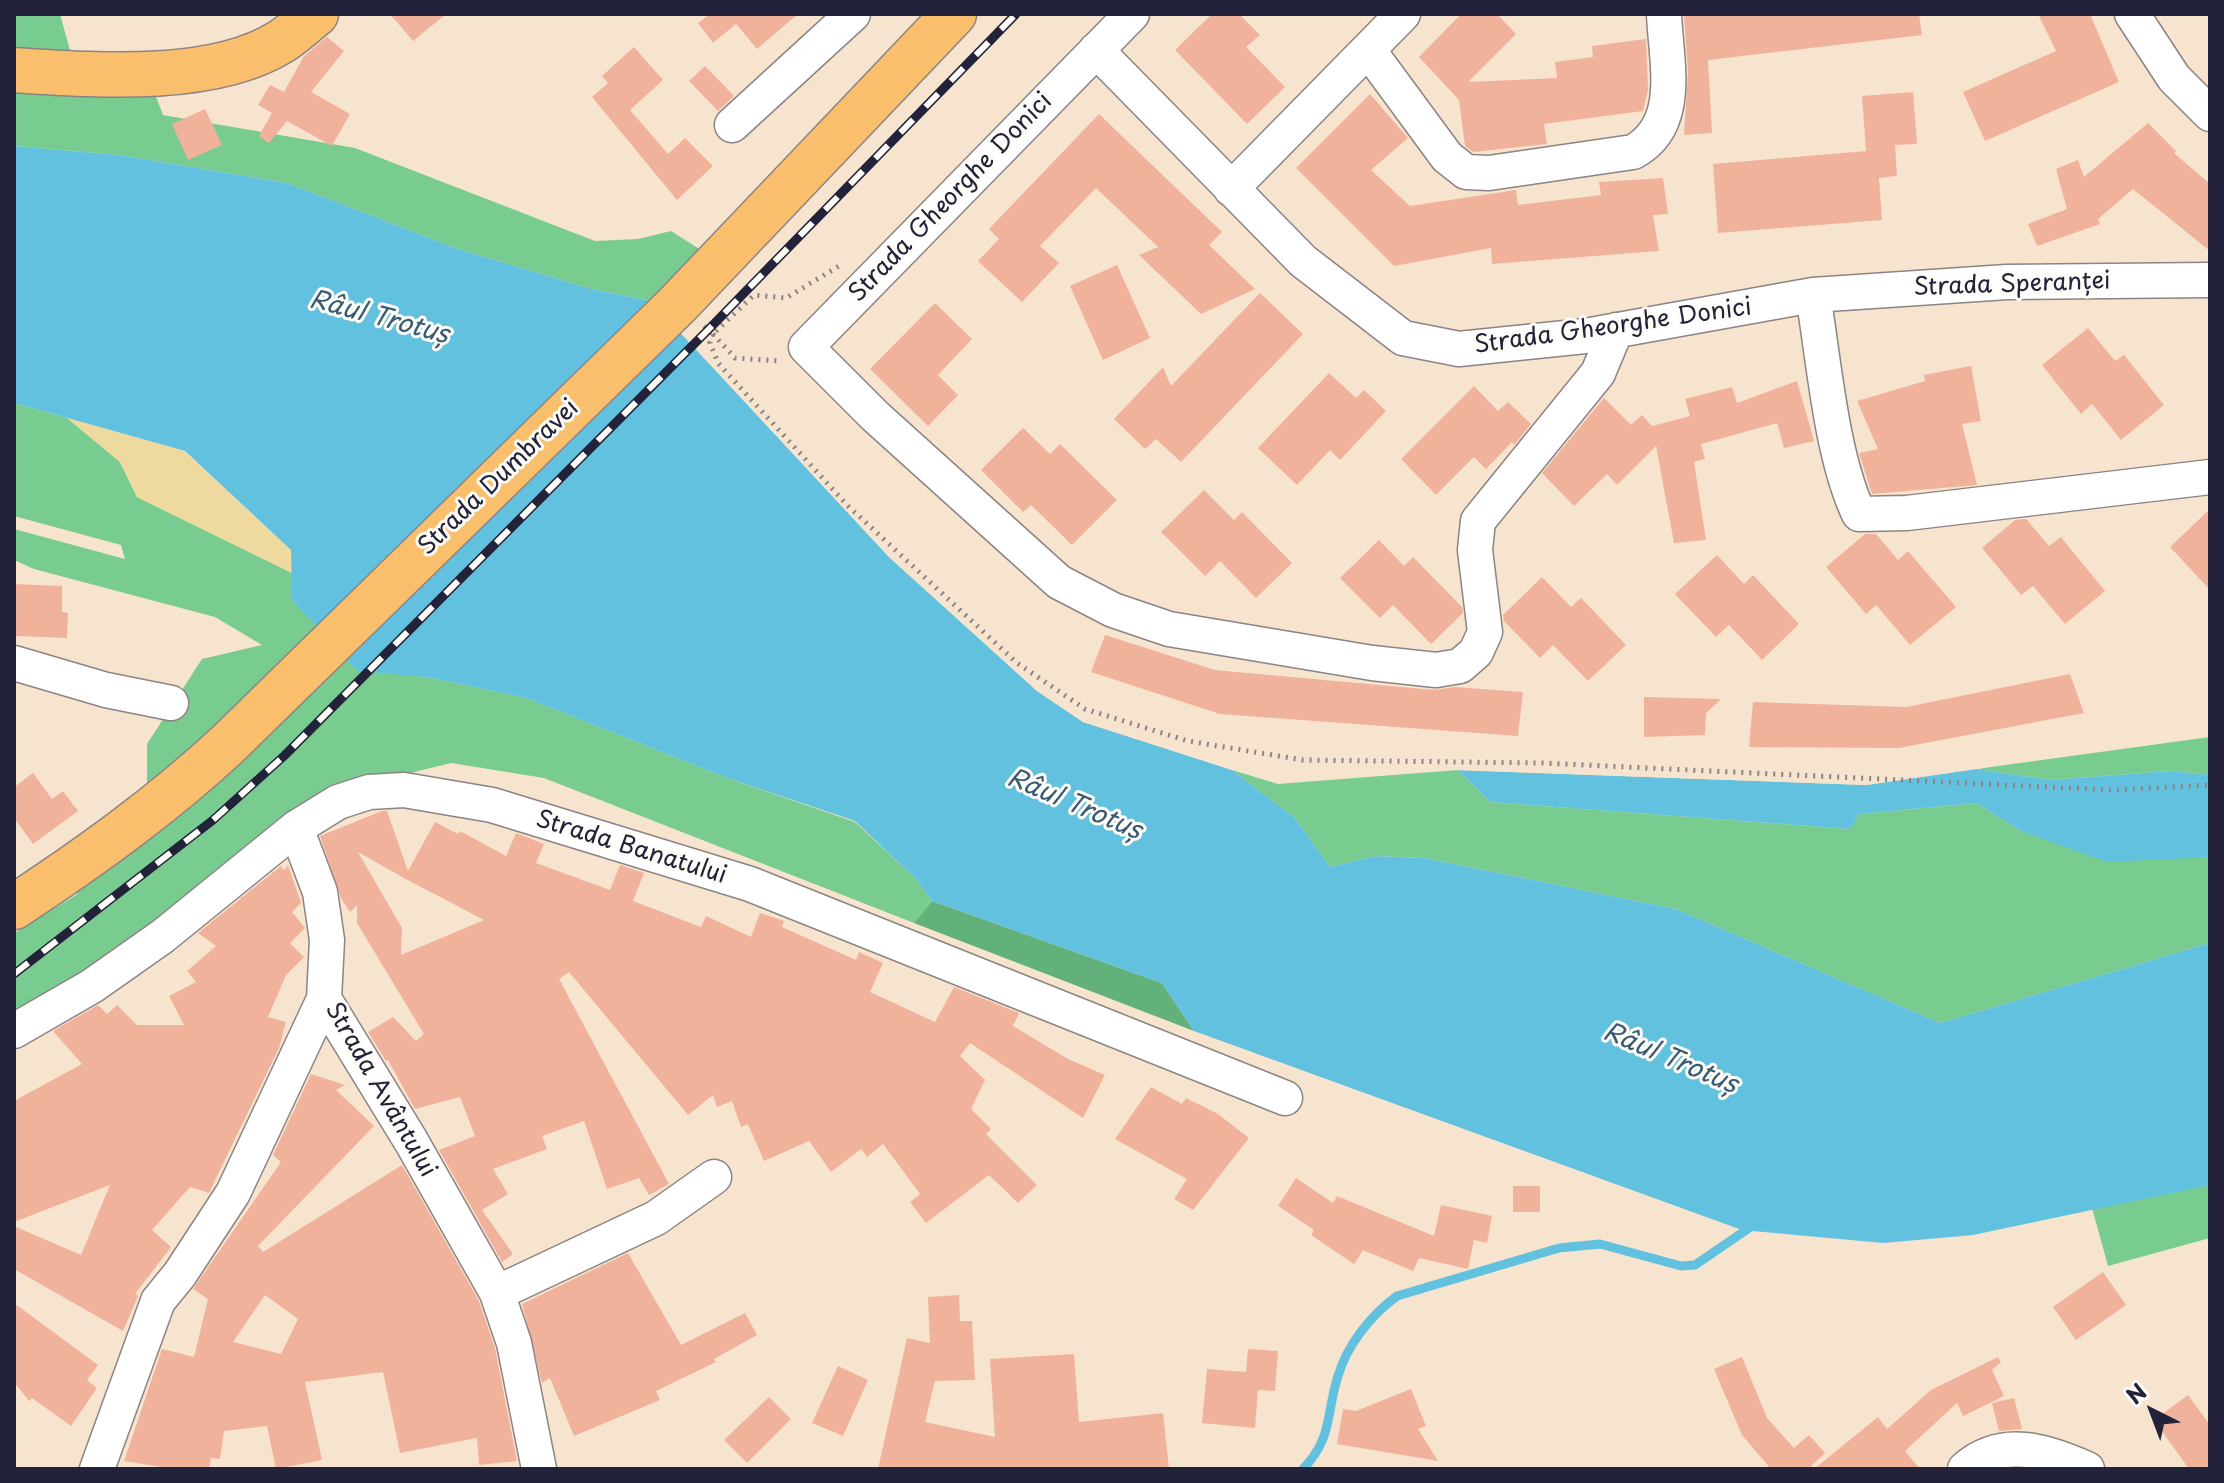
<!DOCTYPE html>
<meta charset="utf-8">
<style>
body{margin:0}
#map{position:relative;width:2224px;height:1483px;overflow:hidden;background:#f7e4ce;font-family:"Playpen Sans",sans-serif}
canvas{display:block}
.frame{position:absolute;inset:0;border:16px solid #22223b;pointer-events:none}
.north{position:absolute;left:2112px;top:1371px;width:80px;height:80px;-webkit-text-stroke:6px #fdfcf7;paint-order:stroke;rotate:318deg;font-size:22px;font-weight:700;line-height:32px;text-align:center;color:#22223b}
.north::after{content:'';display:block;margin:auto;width:28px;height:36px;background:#22223b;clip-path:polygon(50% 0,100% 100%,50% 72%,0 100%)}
</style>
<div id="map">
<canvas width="2224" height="1483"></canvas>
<div class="frame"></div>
<div class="north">N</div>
</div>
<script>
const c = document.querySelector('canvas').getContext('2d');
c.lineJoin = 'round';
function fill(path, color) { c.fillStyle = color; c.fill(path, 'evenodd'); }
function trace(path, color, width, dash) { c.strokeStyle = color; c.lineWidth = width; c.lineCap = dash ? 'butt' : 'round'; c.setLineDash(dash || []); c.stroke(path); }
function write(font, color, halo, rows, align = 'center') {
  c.font = font + ' "Playpen Sans",sans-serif'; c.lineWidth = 6; c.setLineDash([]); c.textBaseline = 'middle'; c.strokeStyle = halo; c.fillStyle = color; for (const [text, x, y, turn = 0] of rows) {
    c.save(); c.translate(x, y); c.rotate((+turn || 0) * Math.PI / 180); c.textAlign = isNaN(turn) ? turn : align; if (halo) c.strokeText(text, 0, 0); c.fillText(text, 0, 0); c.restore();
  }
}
fill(new Path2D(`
 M 14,14 L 60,14 L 71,54 L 141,57 L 163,115 L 355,148 L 595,241 L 638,239 L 671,231 L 701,250 L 651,301 L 591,289 L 458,249 L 287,183 L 119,155 L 14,146 Z
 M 14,403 L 67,418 L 120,462 L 137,497 L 292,573 L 292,600 L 358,670 L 427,677 L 526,698 L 727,778 L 855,822 L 915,878 L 932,901 L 914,923 L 544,778 L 451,763 L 345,789 L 14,1032 L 14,933 L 76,895 L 147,795 L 147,744 L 202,659 L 262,645 L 215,617 L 34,569 L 14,560 L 14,529 L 125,559 L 121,545 L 14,516 Z
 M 2210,737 L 2210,775 L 2170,771 L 2051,780 L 1976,769 Z
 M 1232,770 L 1278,784 L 1458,770 L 1490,802 L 1850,829 L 1859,814 L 1976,803 L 2021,831 L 2210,857 L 2210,943 L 1940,1023 L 1676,909 L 1424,858 L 1375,856 L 1330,867 L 1295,818 Z
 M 2210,1185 L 2210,1238 L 2108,1266 L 2092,1208 Z`), '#79cc8f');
fill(new Path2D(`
 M 932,901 L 1162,983 L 1194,1031 L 914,923 Z`), '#62b07a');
fill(new Path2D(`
 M 67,418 L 184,451 L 291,550 L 292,573 L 137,497 L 120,462 Z`), '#eeda9e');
fill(new Path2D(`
 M 14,146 L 119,155 L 287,183 L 458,249 L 591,289 L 651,301 L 889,557 L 1037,691 L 1083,722 L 1232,770 L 1295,818 L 1330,867 L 1375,856 L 1424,858 L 1676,909 L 1940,1023 L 2210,943 L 2210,1185 L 1973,1235 L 1883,1243 L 1742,1230 L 1194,1031 L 1162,983 L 932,901 L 915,878 L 855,821 L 727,778 L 526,698 L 427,677 L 358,671 L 292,600 L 291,550 L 185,451 L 14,403 Z
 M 1976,769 L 2051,780 L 2170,771 L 2210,775 L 2210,857 L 2107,862 L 2021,831 L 1976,803 L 1859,814 L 1850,829 L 1490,802 L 1458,770 L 1866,785 Z`), '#61c1df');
fill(new Path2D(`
 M 653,298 L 891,555 L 1040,688 L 1085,718 L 1233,766 L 1242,773 L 1083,722 L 1037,691 L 889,557 L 651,301 Z
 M 1975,765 L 1990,767 L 1866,785 L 1454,770 L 1458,766 L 1866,781 Z`), '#f7e4ce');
trace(new Path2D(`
 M 1303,1469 C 1333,1438 1326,1413 1338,1376 C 1347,1345 1371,1315 1397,1296 L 1559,1248 L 1600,1244 L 1681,1266 L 1695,1265 L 1755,1224`), '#61c1df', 9);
fill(new Path2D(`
 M 390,14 L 446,14 L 413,41 Z
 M 710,14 L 798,14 L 757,49 L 736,24 L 713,43 L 698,23 Z
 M 1212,14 L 1239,14 L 1260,35 L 1246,47 L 1285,87 L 1247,124 L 1175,50 Z
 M 1461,14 L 1497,14 L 1516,34 L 1468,82 L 1557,78 L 1555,62 L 1593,57 L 1592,46 L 1646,39 L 1648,90 L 1643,111 L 1544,124 L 1547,144 L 1473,152 L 1465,146 L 1459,100 L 1419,57 Z
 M 1684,14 L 1919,14 L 1922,35 L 1708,60 L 1712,133 L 1684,135 L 1688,72 Z
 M 2038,14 L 2090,14 L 2119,82 L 1985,141 L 1963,92 L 2056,51 Z
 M 327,37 L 344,51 L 311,92 L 350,114 L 332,146 L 287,121 L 269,143 L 259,136 L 272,113 L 258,105 L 270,85 L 284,92 L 304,56 Z
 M 634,47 L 663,80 L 630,110 L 668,154 L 685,138 L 713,166 L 677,200 L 592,97 L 608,83 L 602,76 Z
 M 705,66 L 734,96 L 718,111 L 689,81 Z
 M 1913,92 L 1917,144 L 1895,145 L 1897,176 L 1879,178 L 1882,220 L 1718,233 L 1713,164 L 1866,151 L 1862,96 Z
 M 1370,94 L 1408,138 L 1371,170 L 1410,206 L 1516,190 L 1518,205 L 1601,195 L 1599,182 L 1663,178 L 1668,214 L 1653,215 L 1659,251 L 1492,264 L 1491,248 L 1394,266 L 1296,168 Z
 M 205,109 L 222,145 L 188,160 L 172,124 Z
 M 1099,114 L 1222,232 L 1209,245 L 1255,289 L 1201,314 L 1139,255 L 1158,247 L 1096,188 L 1040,246 L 1059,263 L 1022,302 L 978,261 L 999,239 L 989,229 Z
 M 2148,123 L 2176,151 L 2174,153 L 2210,184 L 2210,251 L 2133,189 L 2098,219 L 2100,224 L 2037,246 L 2028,224 L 2067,209 L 2056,169 L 2078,160 L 2084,177 Z
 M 1117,265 L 1150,338 L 1103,360 L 1070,286 Z
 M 1260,293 L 1303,334 L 1181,462 L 1156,439 L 1145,449 L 1114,419 L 1163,367 L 1171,386 Z
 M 935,303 L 972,339 L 938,375 L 958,395 L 928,426 L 870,369 Z
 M 2088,328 L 2115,361 L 2124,355 L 2164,405 L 2121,440 L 2092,404 L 2081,414 L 2042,365 Z
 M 1971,366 L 1981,421 L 1962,424 L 1977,485 L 1872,494 L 1859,453 L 1878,449 L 1857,401 L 1925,381 L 1924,375 Z
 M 1329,373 L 1356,398 L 1364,390 L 1386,411 L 1340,460 L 1330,450 L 1297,485 L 1258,448 Z
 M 1797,381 L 1814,441 L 1784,448 L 1777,423 L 1701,444 L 1705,459 L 1694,462 L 1706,540 L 1674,543 L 1656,446 L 1617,485 L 1607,474 L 1574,506 L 1542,473 L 1604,398 L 1631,425 L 1642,415 L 1652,426 L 1690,416 L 1685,399 L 1732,387 L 1737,403 Z
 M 1474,386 L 1498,411 L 1508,402 L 1531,424 L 1514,445 L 1512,442 L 1486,469 L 1474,457 L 1436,495 L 1401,459 Z
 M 1023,428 L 1050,454 L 1060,444 L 1117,500 L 1072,545 L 1031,505 L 1023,512 L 981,470 Z
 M 1204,490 L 1234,520 L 1242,512 L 1292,563 L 1256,598 L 1220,561 L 1205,576 L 1161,532 Z
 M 2210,509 L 2210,590 L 2170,547 Z
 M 2026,519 L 2049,546 L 2061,537 L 2105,591 L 2065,624 L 2033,586 L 2021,595 L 1982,548 L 2015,520 Z
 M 1865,534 L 1876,534 L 1898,560 L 1908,551 L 1956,607 L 1910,645 L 1876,605 L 1866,614 L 1826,567 Z
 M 1379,540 L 1404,566 L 1413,557 L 1462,607 L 1463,613 L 1431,644 L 1393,605 L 1380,618 L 1340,578 Z
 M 1717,555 L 1744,584 L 1753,575 L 1799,624 L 1762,660 L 1729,625 L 1716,637 L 1675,594 Z
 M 1542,577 L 1571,607 L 1581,598 L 1626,645 L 1588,681 L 1553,645 L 1540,658 L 1504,621 L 1503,615 Z
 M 14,584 L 62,586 L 62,612 L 68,613 L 67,638 L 14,636 Z
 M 1105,635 L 1215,670 L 1434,690 L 1454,687 L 1523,692 L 1518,736 L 1220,714 L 1091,672 Z
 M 2070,674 L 2084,713 L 1899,748 L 1749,747 L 1753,702 L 1906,707 Z
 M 1644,697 L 1721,699 L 1706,713 L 1705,735 L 1644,737 Z
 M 33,773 L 52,799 L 63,791 L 78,811 L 33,844 L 14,818 L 14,787 Z
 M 382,811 L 387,811 L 408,871 L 435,822 L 458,834 L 460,831 L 506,856 L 516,833 L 544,844 L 536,863 L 610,890 L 620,865 L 644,873 L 633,901 L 701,927 L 706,916 L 751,937 L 760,913 L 784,921 L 782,927 L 856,960 L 859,952 L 883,963 L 870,992 L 935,1022 L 954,987 L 1019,1013 L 1013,1026 L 1068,1059 L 1105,1075 L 1083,1118 L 970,1043 L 960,1056 L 985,1080 L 971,1109 L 991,1129 L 986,1134 L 1037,1185 L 1018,1203 L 989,1175 L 926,1223 L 910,1202 L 920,1194 L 883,1144 L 867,1157 L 861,1149 L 831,1172 L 809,1141 L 764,1161 L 748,1124 L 741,1127 L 732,1101 L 717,1107 L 713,1095 L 688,1115 L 569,972 L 559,979 L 669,1184 L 649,1195 L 639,1178 L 607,1189 L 584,1121 L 542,1136 L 547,1149 L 493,1169 L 508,1194 L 482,1210 L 513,1254 L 502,1262 L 439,1150 L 475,1136 L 460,1097 L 415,1109 L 388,1060 L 386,1061 L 368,1032 L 393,1017 L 416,1041 L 424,1034 L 357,923 L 357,905 L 350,912 L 341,898 L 320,836 ZM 358,852 L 404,878 L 484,920 L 401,955 L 402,928 Z
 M 288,865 L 301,903 L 292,912 L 305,928 L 290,943 L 304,957 L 286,975 L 268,1017 L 286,1022 L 279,1048 L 209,1193 L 190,1187 L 152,1230 L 171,1247 L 135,1294 L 138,1296 L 123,1331 L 14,1269 L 14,1226 L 81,1255 L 110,1185 L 14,1222 L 14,1101 L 82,1064 L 53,1031 L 98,1005 L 107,1014 L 117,1005 L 137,1025 L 184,1025 L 169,996 L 196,982 L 187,971 L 216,946 L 198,933 L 281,866 L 284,870 Z
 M 311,1074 L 345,1085 L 336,1090 L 374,1126 L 258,1246 L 263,1252 L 402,1165 L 479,1301 L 495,1348 L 517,1461 L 479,1465 L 477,1438 L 400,1453 L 383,1372 L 305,1382 L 322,1460 L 276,1469 L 267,1426 L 224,1431 L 220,1459 L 211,1458 L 209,1469 L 174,1469 L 124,1461 L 162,1349 L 194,1357 L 208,1299 L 193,1289 L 281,1162 L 273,1155 ZM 265,1295 L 298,1319 L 281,1354 L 233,1342 Z
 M 1151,1087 L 1182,1104 L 1186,1098 L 1218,1114 L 1249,1138 L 1193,1210 L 1174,1199 L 1187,1179 L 1115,1139 Z
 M 1296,1178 L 1333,1203 L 1337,1196 L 1434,1236 L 1441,1205 L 1492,1216 L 1487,1243 L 1474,1240 L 1468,1269 L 1419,1258 L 1413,1271 L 1363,1250 L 1354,1264 L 1311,1235 L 1314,1230 L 1278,1206 Z
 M 1513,1186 L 1540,1186 L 1540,1212 L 1513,1212 Z
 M 628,1253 L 681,1345 L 745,1313 L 757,1335 L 714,1359 L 716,1362 L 656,1391 L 660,1400 L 574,1436 L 550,1378 L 542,1383 L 522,1304 Z
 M 2103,1272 L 2126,1305 L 2076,1340 L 2053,1307 Z
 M 959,1295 L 960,1321 L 972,1321 L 975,1380 L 935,1381 L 925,1422 L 995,1437 L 990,1359 L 1074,1354 L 1079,1422 L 1163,1413 L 1169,1469 L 878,1469 L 907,1338 L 930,1343 L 928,1297 Z
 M 14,1303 L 98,1365 L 87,1380 L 97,1388 L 71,1426 L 32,1398 L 29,1401 L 14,1382 Z
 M 1248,1349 L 1278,1351 L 1275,1391 L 1258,1390 L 1255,1428 L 1202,1423 L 1207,1369 L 1246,1372 Z
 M 1742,1357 L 1767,1418 L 1794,1448 L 1809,1435 L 1825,1453 L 1811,1466 L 1813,1469 L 1771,1469 L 1742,1435 L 1714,1369 Z
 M 1998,1357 L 2001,1362 L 1992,1370 L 2004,1396 L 1963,1416 L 1957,1403 L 1905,1451 L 1920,1469 L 1814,1469 L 1878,1417 L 1887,1429 L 1931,1390 Z
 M 838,1366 L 868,1380 L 843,1436 L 812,1423 Z
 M 1411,1389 L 1426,1426 L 1418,1429 L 1438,1461 L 1337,1444 L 1343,1409 L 1356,1411 Z
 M 2188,1395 L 2210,1425 L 2210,1469 L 2189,1469 L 2154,1420 Z
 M 769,1397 L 791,1419 L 747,1463 L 724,1440 Z
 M 2014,1398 L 2022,1429 L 1999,1431 L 1992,1403 Z`), '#f1b29c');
const minor = new Path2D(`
 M 1132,14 L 806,347 L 875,416 L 1059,582 L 1113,610 L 1169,629 L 1372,663 L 1436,670 L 1460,666 L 1476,652 L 1485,632 L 1475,550 L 1478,521 L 1598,373 L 1616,330
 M 2132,14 L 2174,78 L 2210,114
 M 1096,50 L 1303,261 L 1403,338 L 1459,349 L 1585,336 L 1813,295 L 2007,282 L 2210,280
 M 1369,51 L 1447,157 L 1466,172 L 1489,173 L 1633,152 C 1683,125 1666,63 1664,14
 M 732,125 L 853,14
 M 1231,189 L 1403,14
 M 1813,295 C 1824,361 1831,455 1859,514 L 1907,513 L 2210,477
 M 14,663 L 106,690 L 171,703
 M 296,828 L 320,892 L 327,940 L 324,999 L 411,1141 L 497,1293 L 514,1343 L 539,1469
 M 14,1031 L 92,986 L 163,936 L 296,828 L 338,802 L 369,792 L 404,790 L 492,805 L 750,884 L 1285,1098
 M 497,1293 L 656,1218 L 714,1177
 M 97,1469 L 158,1301 L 180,1274 L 233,1193 L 324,999
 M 1965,1469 C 2002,1436 2047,1451 2087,1469`);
const major = new Path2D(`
 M 14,70 C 93,75 213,85 282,41 C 294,33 305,23 316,14
 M 14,907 C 90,857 161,806 227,745 L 677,305 L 954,14`);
trace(minor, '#8c8384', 37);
trace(major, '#8c8384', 47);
trace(new Path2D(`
 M 704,326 L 713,334 L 754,295 L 786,298 L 839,266
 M 713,334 L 710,343 L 718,363 L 847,505 L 1017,663 L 1085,709 L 1188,741 L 1303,760 L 1542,763 L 2113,790 L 2210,785
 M 713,334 L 735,358 L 781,361`), '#8c8384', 5, [2, 6]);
trace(minor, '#fff', 34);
trace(major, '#f9bf6d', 44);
const rail = new Path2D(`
 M 14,974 L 213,820 L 284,756 L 708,330 L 1016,14`);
trace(rail, '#22223b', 9);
trace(rail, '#fdfcf7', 6, [18]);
write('24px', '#22223b', '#fdfcf7', [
 ["Strada Gheorghe Donici",951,198,-46],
 ["Strada Speranței",2012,285,-2],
 ["Strada Gheorghe Donici",1613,327,-8],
 ["Strada Dumbravei",499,478,-44],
 ["Strada Banatului",631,848,17],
 ["Strada Avântului",380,1090,60]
]);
write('italic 26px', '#385a74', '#fdfcf7', [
 ["Râul Trotuș",379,318,15],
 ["Râul Trotuș",1074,805,23],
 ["Râul Trotuș",1670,1059,23]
]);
</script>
